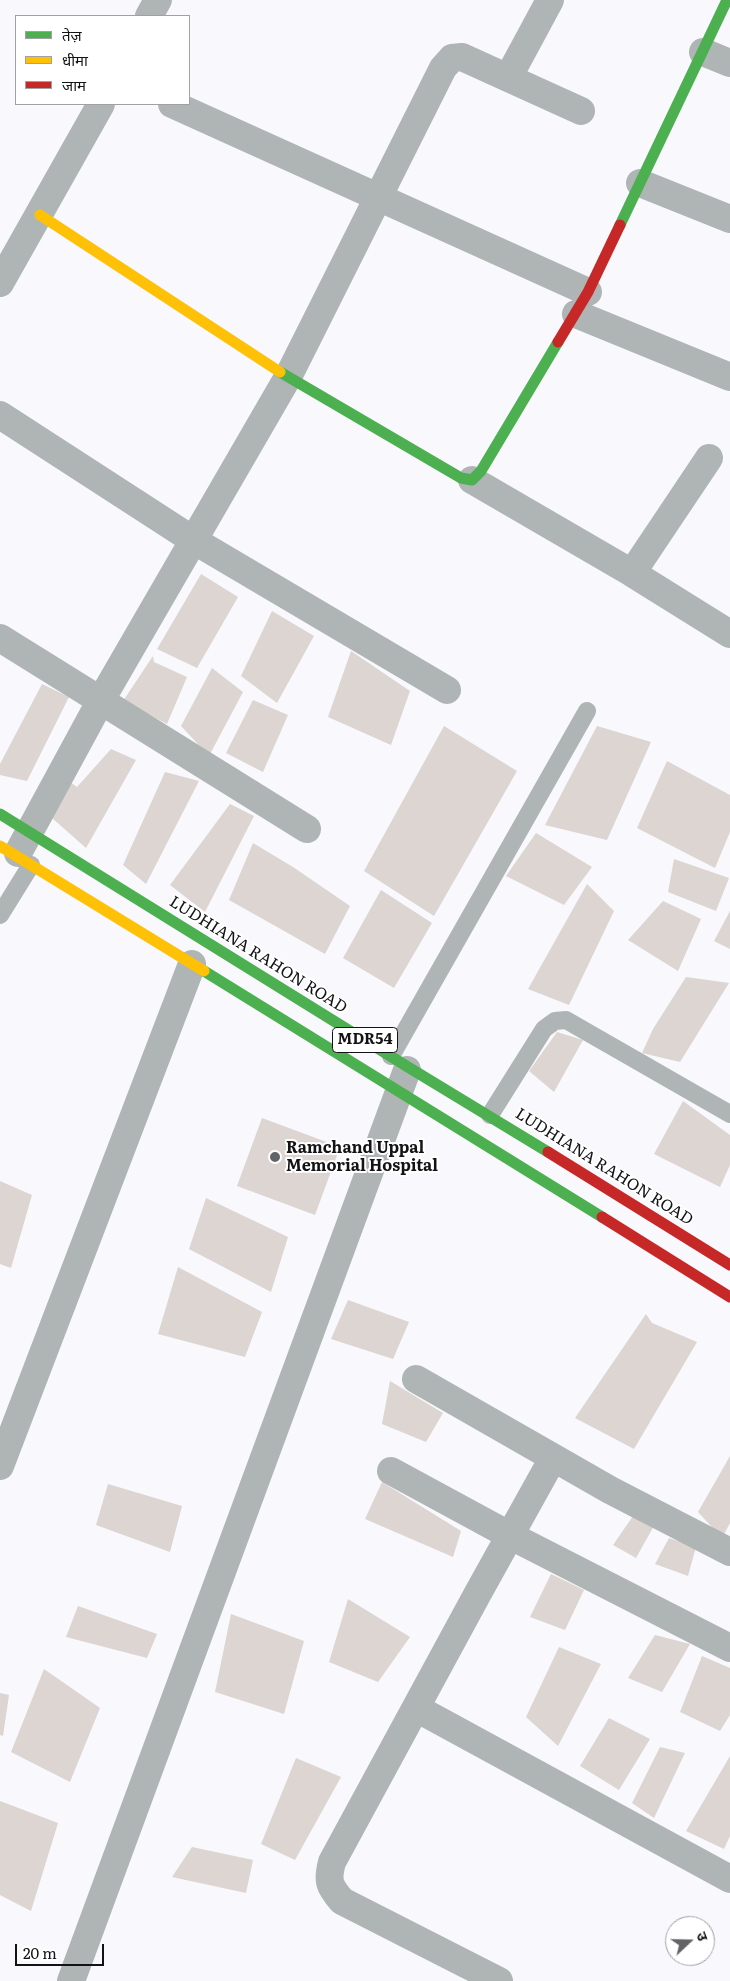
<!DOCTYPE html>
<meta charset="utf-8">
<style>
body{margin:0}
#map{position:relative;width:730px;height:1981px;overflow:hidden;background:#f8f8fd;font-family:Literata,"Noto Sans Devanagari",serif}
canvas{display:block}
.legend{position:absolute;left:15px;top:15px;width:175px;height:90px;box-sizing:border-box;background:#fff;border:1px solid #a1a1a2;margin:0;padding:6px 9px;list-style:none;font-size:15px;color:#131316}
.legend li{display:flex;align-items:center;gap:10px;height:25px}
.legend b{width:25px;border:1px solid #a1a1a2}
.north{position:absolute;left:665px;top:1916px;width:50px;height:50px;box-sizing:border-box;background:#fff;border:1px solid #a1a1a2;border-radius:50%;rotate:69deg;font-size:14px;font-weight:700;line-height:20px;text-align:center;color:#131316}
.north::after{content:'';display:block;margin:auto;width:18px;height:22px;background:#636367;clip-path:polygon(50% 0,100% 100%,50% 72%,0 100%)}
.scale{position:absolute;left:15px;top:1944px;width:89px;height:22px;box-sizing:border-box;border:2px solid #131316;border-top:0;padding-left:6px;font-size:15px;line-height:18px;white-space:nowrap;color:#131316;-webkit-text-stroke:4px #fff;paint-order:stroke}
</style>
<div id="map">
<canvas width="730" height="1981"></canvas>
<ul class="legend">
<li><b style="height:6px;background:#4caf50"></b>तेज़</li>
<li><b style="height:6px;background:#ffc107"></b>धीमा</li>
<li><b style="height:6px;background:#c62828"></b>जाम</li>
</ul>
<div class="north">उ</div>
<div class="scale">20 m</div>
</div>
<script>
const c = document.querySelector('canvas').getContext('2d');
c.lineJoin = 'round';
function fill(path, color) { c.fillStyle = color; c.fill(path, 'evenodd'); }
function trace(path, color, width, dash) { c.strokeStyle = color; c.lineWidth = width; c.lineCap = dash ? 'butt' : 'round'; c.setLineDash(dash || []); c.stroke(path); }
function write(font, color, halo, rows, align = 'center') {
  c.font = font + ' Literata,serif'; c.lineWidth = 4; c.setLineDash([]); c.textBaseline = 'middle'; c.strokeStyle = halo; c.fillStyle = color; for (const [text, x, y, turn = 0] of rows) {
    c.save(); c.translate(x, y); c.rotate((+turn || 0) * Math.PI / 180); c.textAlign = isNaN(turn) ? turn : align; if (halo) c.strokeText(text, 0, 0); c.fillText(text, 0, 0); c.restore();
  }
}
fill(new Path2D(`
 M 201,574 L 238,597 L 197,668 L 157,649 Z
 M 272,611 L 314,636 L 277,703 L 241,676 Z
 M 351,651 L 410,691 L 391,745 L 328,717 Z
 M 153,656 L 154,662 L 187,677 L 167,724 L 123,701 Z
 M 212,668 L 243,692 L 209,756 L 181,726 Z
 M 42,684 L 69,697 L 27,781 L 0,775 L 0,764 Z
 M 253,700 L 288,715 L 263,772 L 226,753 Z
 M 444,726 L 517,771 L 434,916 L 364,871 Z
 M 597,726 L 651,742 L 607,840 L 545,825 Z
 M 111,749 L 136,760 L 86,848 L 52,818 L 67,780 L 77,787 Z
 M 667,761 L 730,795 L 730,832 L 715,868 L 637,828 Z
 M 165,772 L 199,781 L 146,884 L 123,865 Z
 M 230,804 L 254,816 L 205,912 L 170,885 Z
 M 536,833 L 592,867 L 564,905 L 506,876 Z
 M 253,843 L 293,867 L 350,906 L 325,954 L 229,900 Z
 M 674,859 L 729,878 L 716,911 L 668,892 Z
 M 587,884 L 614,911 L 569,1005 L 528,989 Z
 M 381,890 L 432,923 L 394,988 L 343,958 Z
 M 663,901 L 701,919 L 678,971 L 628,940 Z
 M 730,911 L 730,949 L 714,941 Z
 M 686,977 L 729,983 L 680,1062 L 642,1053 L 653,1029 Z
 M 557,1032 L 583,1040 L 554,1092 L 529,1071 Z
 M 683,1101 L 730,1135 L 730,1165 L 720,1187 L 654,1154 Z
 M 262,1118 L 340,1147 L 315,1215 L 237,1186 Z
 M 0,1181 L 32,1195 L 11,1268 L 0,1264 Z
 M 206,1198 L 288,1237 L 271,1292 L 189,1249 Z
 M 178,1267 L 262,1312 L 245,1357 L 158,1334 Z
 M 348,1300 L 409,1322 L 393,1359 L 331,1339 Z
 M 646,1314 L 652,1323 L 697,1342 L 634,1449 L 575,1418 Z
 M 390,1381 L 443,1413 L 426,1442 L 382,1424 Z
 M 730,1456 L 730,1523 L 722,1538 L 698,1512 Z
 M 382,1482 L 461,1531 L 453,1557 L 365,1519 Z
 M 108,1484 L 182,1506 L 170,1552 L 96,1525 Z
 M 633,1516 L 655,1524 L 636,1558 L 613,1545 Z
 M 669,1538 L 696,1547 L 688,1576 L 655,1564 Z
 M 551,1574 L 584,1590 L 565,1630 L 530,1617 Z
 M 348,1599 L 410,1637 L 378,1682 L 329,1662 Z
 M 78,1606 L 157,1634 L 147,1658 L 66,1637 Z
 M 231,1614 L 304,1641 L 284,1714 L 215,1692 Z
 M 655,1635 L 690,1644 L 662,1692 L 628,1678 Z
 M 559,1647 L 601,1664 L 558,1746 L 526,1717 Z
 M 702,1656 L 730,1668 L 730,1715 L 720,1731 L 680,1712 Z
 M 44,1669 L 100,1708 L 70,1782 L 11,1752 Z
 M 0,1693 L 9,1695 L 3,1736 L 0,1735 Z
 M 609,1718 L 650,1739 L 619,1790 L 580,1766 Z
 M 660,1747 L 685,1753 L 654,1818 L 632,1803 Z
 M 730,1756 L 730,1836 L 724,1849 L 686,1831 Z
 M 296,1758 L 341,1777 L 295,1860 L 261,1844 Z
 M 0,1801 L 58,1823 L 31,1911 L 0,1895 Z
 M 192,1847 L 253,1860 L 246,1893 L 172,1877 Z`), '#dcd5d1');
trace(new Path2D(`
 M 0,915 L 31,865
 M 391,1056 L 587,711
 M 490,1115 L 544,1029 L 555,1021 L 566,1020 L 730,1114`), '#aeb5b4', 18);
trace(new Path2D(`
 M 149,16 L 158,0
 M 703,52 L 730,63
 M 508,78 L 550,0
 M 172,104 L 588,292
 M 640,183 L 730,219
 M 0,283 L 101,104
 M 576,314 L 730,377
 M 0,415 L 193,540 L 447,690
 M 472,480 L 632,573 L 730,634
 M 632,573 L 709,458
 M 0,638 L 307,829
 M 18,853 L 101,700 L 288,377 L 443,68 L 452,58 L 462,57 L 581,111
 M 416,1379 L 610,1490 L 730,1552
 M 0,1466 L 192,964
 M 391,1471 L 509,1535 L 730,1648
 M 416,1708 L 730,1879
 M 71,1981 L 407,1070
 M 499,1981 L 342,1901 C 329,1886 327,1881 332,1862 L 478,1593 L 553,1458`), '#aeb5b4', 28);
trace(new Path2D(`
 M 620,225 L 727,0
 M 280,372 L 461,478 L 472,480 L 481,471 L 558,342
 M 0,814 L 408,1067 L 548,1152
 M 204,971 L 602,1217`), '#4caf50', 11);
trace(new Path2D(`
 M 40,215 L 280,372
 M 0,846 L 204,971`), '#ffc107', 11);
trace(new Path2D(`
 M 558,342 L 588,292 L 620,225
 M 548,1152 L 730,1265
 M 602,1217 L 730,1297`), '#c62828', 11);
for (const [x, y, r, color] of [
 [275,1157,6,"#636367"]
]) { const dot = new Path2D(); dot.arc(x, y, r, 0, 2 * Math.PI); c.fillStyle = color; c.fill(dot); trace(dot, '#fff', 2); }
for (const [x, y, w] of [
 [365,1040,65]
]) { const box = new Path2D(); box.roundRect(x - w / 2, y - 12.5, w, 25, 4); c.fillStyle = '#fff'; c.fill(box); trace(box, '#131316', 1); }
write('bold 15px', '#131316', null, [
 ["MDR54",365,1040]
]);
write('16px', '#131316', '#fff', [
 ["LUDHIANA RAHON ROAD",258,955,32],
 ["LUDHIANA RAHON ROAD",604,1167,32]
]);
write('bold 16px', '#131316', '#fff', [
 ["Ramchand Uppal",286,1148],
 ["Memorial Hospital",286,1166]
], 'left');
</script>
